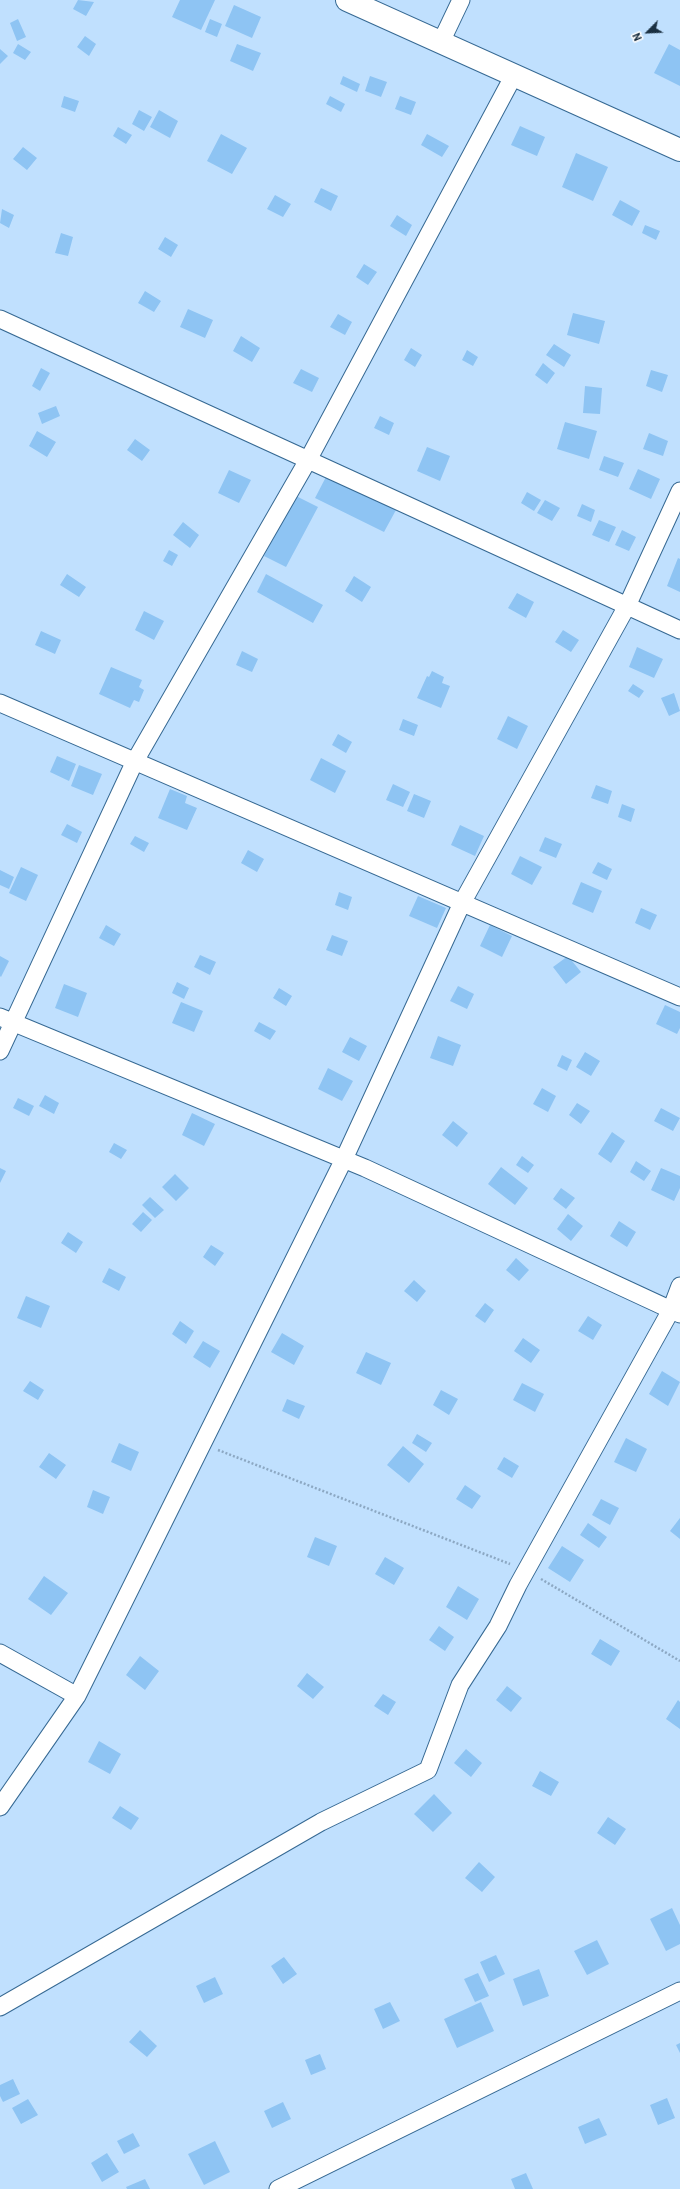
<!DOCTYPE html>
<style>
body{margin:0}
#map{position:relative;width:680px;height:2189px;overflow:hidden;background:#c0e0fe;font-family:Barlow,sans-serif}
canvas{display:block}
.north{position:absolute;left:628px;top:12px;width:40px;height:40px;-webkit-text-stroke:3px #fdfdfd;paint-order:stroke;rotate:246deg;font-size:11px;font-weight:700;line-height:16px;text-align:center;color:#1a3042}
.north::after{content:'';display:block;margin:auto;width:14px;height:18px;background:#1a3042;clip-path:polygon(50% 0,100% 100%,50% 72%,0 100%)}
</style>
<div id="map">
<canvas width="680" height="2189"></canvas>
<div class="north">N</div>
</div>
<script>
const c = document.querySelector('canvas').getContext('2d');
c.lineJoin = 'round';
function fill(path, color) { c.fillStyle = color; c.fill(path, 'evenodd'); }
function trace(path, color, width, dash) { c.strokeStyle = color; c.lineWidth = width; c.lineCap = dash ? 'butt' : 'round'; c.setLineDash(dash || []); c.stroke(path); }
fill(new Path2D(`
 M 78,0 L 94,2 L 86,16 L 73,9 Z
 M 180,0 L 215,0 L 201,30 L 172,17 Z
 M 234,5 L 261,17 L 252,38 L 225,26 Z
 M 18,19 L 26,37 L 17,41 L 10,23 Z
 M 210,19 L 222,24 L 217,37 L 205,32 Z
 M 85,36 L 96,44 L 89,56 L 77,47 Z
 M 18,44 L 31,52 L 25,60 L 13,53 Z
 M 237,44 L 261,53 L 253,71 L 230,61 Z
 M 669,44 L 680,50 L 680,86 L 654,73 Z
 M 0,49 L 8,56 L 0,64 Z
 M 343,76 L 360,84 L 357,92 L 340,84 Z
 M 370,76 L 387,82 L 381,97 L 365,91 Z
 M 64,96 L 79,101 L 75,112 L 61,107 Z
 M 330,96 L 345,104 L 341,112 L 326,104 Z
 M 400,96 L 416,102 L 411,115 L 395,109 Z
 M 139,110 L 152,117 L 144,131 L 132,124 Z
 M 159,110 L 178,121 L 170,138 L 150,127 Z
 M 520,126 L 545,137 L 537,156 L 511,145 Z
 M 118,127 L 132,135 L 126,144 L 113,136 Z
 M 221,134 L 247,148 L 232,174 L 207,161 Z
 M 427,134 L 449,146 L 442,157 L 421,145 Z
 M 23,147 L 37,158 L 27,170 L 13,159 Z
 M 576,153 L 608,167 L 593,201 L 562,187 Z
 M 321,188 L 338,196 L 331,211 L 314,202 Z
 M 275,195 L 291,204 L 283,217 L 267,209 Z
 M 620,200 L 640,211 L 632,226 L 612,215 Z
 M 2,209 L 14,215 L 9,228 L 0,223 Z
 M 397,215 L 412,225 L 406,236 L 390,226 Z
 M 645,225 L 660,231 L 656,240 L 642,233 Z
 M 61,233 L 73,237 L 68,256 L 55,253 Z
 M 165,237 L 178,245 L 171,257 L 158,249 Z
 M 364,264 L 377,272 L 368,285 L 356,277 Z
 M 145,291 L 161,301 L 154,312 L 138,303 Z
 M 188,309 L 213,320 L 205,338 L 180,327 Z
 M 573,313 L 605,321 L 599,344 L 567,335 Z
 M 338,314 L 352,322 L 345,335 L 330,327 Z
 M 241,336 L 260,348 L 252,362 L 233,351 Z
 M 554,344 L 571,355 L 564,367 L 546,355 Z
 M 411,348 L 422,355 L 415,367 L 404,360 Z
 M 467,350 L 478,357 L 473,366 L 462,360 Z
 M 543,363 L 555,373 L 547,384 L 535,375 Z
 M 41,368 L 50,373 L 40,391 L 32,386 Z
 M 301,369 L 319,378 L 312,392 L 293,383 Z
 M 651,370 L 668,375 L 662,392 L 646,386 Z
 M 585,386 L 602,388 L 600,414 L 583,413 Z
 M 56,406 L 60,416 L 42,424 L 38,413 Z
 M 380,416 L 394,423 L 389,435 L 374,428 Z
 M 565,422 L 597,431 L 589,459 L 557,449 Z
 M 37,431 L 56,442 L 47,457 L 29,446 Z
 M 649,433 L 668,441 L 663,456 L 643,449 Z
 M 135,439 L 150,450 L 142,461 L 127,450 Z
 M 427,447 L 450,456 L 440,481 L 417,471 Z
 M 604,456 L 624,463 L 618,477 L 599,470 Z
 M 638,469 L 660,479 L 651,499 L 629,489 Z
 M 229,470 L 251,480 L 239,503 L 218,493 Z
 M 327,475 L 396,510 L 384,532 L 315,498 Z
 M 527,492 L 541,500 L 534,511 L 521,503 Z
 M 296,496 L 318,507 L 286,567 L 264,556 Z
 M 545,500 L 560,508 L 552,521 L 537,513 Z
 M 582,504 L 595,510 L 591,522 L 577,516 Z
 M 599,520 L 616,527 L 609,542 L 592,535 Z
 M 183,522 L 199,535 L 190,548 L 173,535 Z
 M 622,530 L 636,537 L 629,551 L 615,545 Z
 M 169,550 L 178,555 L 172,566 L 163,561 Z
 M 678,558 L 680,559 L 680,592 L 667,586 Z
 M 67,574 L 86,587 L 79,597 L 60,585 Z
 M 266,574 L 323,605 L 313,623 L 257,592 Z
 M 354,576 L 371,587 L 362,602 L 345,591 Z
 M 517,593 L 534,602 L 526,618 L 508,608 Z
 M 144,611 L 164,621 L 154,640 L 135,630 Z
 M 563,630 L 579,640 L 571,652 L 555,642 Z
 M 41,631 L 61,640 L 55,654 L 35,645 Z
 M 637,647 L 663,659 L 654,678 L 629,667 Z
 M 242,651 L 258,659 L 252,672 L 236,665 Z
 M 111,667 L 142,680 L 139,687 L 144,690 L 139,702 L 134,700 L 130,708 L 99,694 Z
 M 432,671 L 444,677 L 442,683 L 450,686 L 441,708 L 417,698 L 427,676 L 429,677 Z
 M 633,684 L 644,691 L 639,698 L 628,691 Z
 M 674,693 L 680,711 L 669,716 L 661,698 Z
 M 508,716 L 528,726 L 517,749 L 497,739 Z
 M 403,719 L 418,725 L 414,736 L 399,730 Z
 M 338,734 L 352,742 L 346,753 L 332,745 Z
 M 57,756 L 76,764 L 69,781 L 50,772 Z
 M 321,758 L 346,771 L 335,793 L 310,780 Z
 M 79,765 L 102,774 L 93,795 L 71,786 Z
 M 393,784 L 410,792 L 403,807 L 386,800 Z
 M 596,785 L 612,791 L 608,804 L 591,798 Z
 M 170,789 L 187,796 L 185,803 L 197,808 L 187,830 L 158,818 Z
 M 414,794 L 431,801 L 424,818 L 407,811 Z
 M 622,804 L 635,809 L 631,822 L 618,817 Z
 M 67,824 L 82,832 L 77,843 L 61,835 Z
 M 460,825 L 484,836 L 475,856 L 451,845 Z
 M 135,836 L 149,843 L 144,852 L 130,844 Z
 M 545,837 L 562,844 L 556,858 L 539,851 Z
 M 248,850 L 264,859 L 257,872 L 241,863 Z
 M 520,856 L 542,867 L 532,885 L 511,874 Z
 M 598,862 L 612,869 L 607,880 L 592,873 Z
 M 21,867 L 38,875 L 26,901 L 9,893 Z
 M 0,870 L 14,877 L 9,889 L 0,885 Z
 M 581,882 L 602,891 L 593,913 L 572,904 Z
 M 339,892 L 352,897 L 348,910 L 335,905 Z
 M 418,896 L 446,908 L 437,928 L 409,916 Z
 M 641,908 L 657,915 L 650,930 L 635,923 Z
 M 106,925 L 121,934 L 114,946 L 99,938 Z
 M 490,925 L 512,936 L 502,957 L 480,946 Z
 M 332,935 L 348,941 L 342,956 L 326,950 Z
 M 200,955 L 216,962 L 210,975 L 194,967 Z
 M 0,956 L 9,961 L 1,977 L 0,976 Z
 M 568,956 L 581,972 L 566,984 L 553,967 Z
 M 177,982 L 189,988 L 184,999 L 172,993 Z
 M 64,984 L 87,993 L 78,1017 L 55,1008 Z
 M 458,986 L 474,994 L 467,1009 L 450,1001 Z
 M 279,988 L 292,996 L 286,1006 L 273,998 Z
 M 181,1002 L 203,1011 L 194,1032 L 172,1023 Z
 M 665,1005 L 680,1012 L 680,1028 L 677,1034 L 656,1024 Z
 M 259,1022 L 276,1031 L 270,1040 L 254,1031 Z
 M 438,1036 L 461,1045 L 453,1066 L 430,1058 Z
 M 350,1037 L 367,1046 L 359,1061 L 342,1052 Z
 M 585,1052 L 600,1061 L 591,1076 L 576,1067 Z
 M 562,1055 L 572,1060 L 567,1071 L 557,1066 Z
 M 328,1068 L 353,1081 L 342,1101 L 318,1089 Z
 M 542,1088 L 556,1096 L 548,1112 L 533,1104 Z
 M 45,1095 L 59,1103 L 54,1114 L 39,1106 Z
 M 18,1098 L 34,1106 L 29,1116 L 13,1108 Z
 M 577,1103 L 590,1111 L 581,1124 L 569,1115 Z
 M 661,1108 L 680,1118 L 673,1131 L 654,1121 Z
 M 192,1113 L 215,1124 L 204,1146 L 182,1135 Z
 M 453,1121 L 468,1133 L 457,1147 L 442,1135 Z
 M 612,1132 L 625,1141 L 611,1163 L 598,1154 Z
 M 114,1143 L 127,1150 L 121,1159 L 109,1152 Z
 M 522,1156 L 534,1165 L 528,1173 L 516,1165 Z
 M 636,1161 L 651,1171 L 644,1181 L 630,1172 Z
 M 501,1167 L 528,1188 L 515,1205 L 488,1184 Z
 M 0,1168 L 6,1171 L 0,1183 Z
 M 661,1168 L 680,1176 L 680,1188 L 674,1201 L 651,1190 Z
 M 175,1174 L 189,1188 L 176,1201 L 162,1187 Z
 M 561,1188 L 575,1198 L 566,1209 L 553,1199 Z
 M 150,1197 L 164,1210 L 155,1218 L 142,1205 Z
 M 143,1212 L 152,1220 L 141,1232 L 132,1224 Z
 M 568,1214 L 583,1226 L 571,1241 L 557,1229 Z
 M 619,1221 L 636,1232 L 627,1247 L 610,1236 Z
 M 68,1232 L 83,1242 L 76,1253 L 61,1243 Z
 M 211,1245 L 224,1253 L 215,1266 L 203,1257 Z
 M 516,1258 L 529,1270 L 519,1281 L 506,1270 Z
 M 109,1268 L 126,1277 L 119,1291 L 102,1282 Z
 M 414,1280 L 426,1291 L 417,1302 L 404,1291 Z
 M 26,1296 L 50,1306 L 41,1328 L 17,1318 Z
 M 485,1303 L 494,1310 L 485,1323 L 475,1316 Z
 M 588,1316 L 602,1325 L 593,1340 L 578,1331 Z
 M 180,1321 L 194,1331 L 186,1344 L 172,1334 Z
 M 282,1333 L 304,1346 L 294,1365 L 271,1352 Z
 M 523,1338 L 540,1350 L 531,1363 L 514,1351 Z
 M 203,1341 L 220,1351 L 210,1368 L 193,1357 Z
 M 366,1352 L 391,1363 L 381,1385 L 356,1373 Z
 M 662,1371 L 680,1382 L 668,1406 L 649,1394 Z
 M 30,1381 L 44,1390 L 38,1400 L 23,1391 Z
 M 522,1383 L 544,1394 L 535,1412 L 513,1400 Z
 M 441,1390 L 458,1399 L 449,1415 L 433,1405 Z
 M 287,1399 L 305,1406 L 299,1419 L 282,1411 Z
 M 417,1434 L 432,1443 L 426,1452 L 412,1443 Z
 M 626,1438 L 647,1449 L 636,1472 L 614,1462 Z
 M 119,1443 L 139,1452 L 131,1471 L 111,1462 Z
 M 403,1446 L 424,1464 L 409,1483 L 387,1465 Z
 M 49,1453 L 66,1465 L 56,1479 L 39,1467 Z
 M 504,1457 L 519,1466 L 512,1478 L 497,1469 Z
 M 465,1485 L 481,1496 L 472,1509 L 456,1499 Z
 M 93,1490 L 110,1497 L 103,1514 L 87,1507 Z
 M 601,1499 L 619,1508 L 610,1525 L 592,1515 Z
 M 680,1518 L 680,1539 L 670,1531 Z
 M 588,1523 L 607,1537 L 599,1548 L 580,1535 Z
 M 315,1537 L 337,1546 L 329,1566 L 307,1557 Z
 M 562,1546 L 584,1560 L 570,1582 L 548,1568 Z
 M 385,1557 L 404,1568 L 394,1585 L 375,1574 Z
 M 44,1576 L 68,1593 L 51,1615 L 28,1599 Z
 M 458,1586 L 479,1599 L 467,1620 L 446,1607 Z
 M 439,1626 L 454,1637 L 445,1651 L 429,1640 Z
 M 600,1639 L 620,1651 L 611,1666 L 591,1654 Z
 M 140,1656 L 159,1671 L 145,1690 L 126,1675 Z
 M 307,1673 L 324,1687 L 313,1699 L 297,1686 Z
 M 507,1686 L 522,1698 L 511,1712 L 496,1700 Z
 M 383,1694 L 396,1702 L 388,1715 L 374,1706 Z
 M 678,1700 L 680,1702 L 680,1729 L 666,1719 Z
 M 99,1741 L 121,1754 L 110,1774 L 88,1762 Z
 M 466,1749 L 482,1763 L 471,1777 L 454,1763 Z
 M 540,1771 L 559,1782 L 551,1796 L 532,1786 Z
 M 434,1794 L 452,1813 L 433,1832 L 414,1814 Z
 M 120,1806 L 139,1818 L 131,1830 L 112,1818 Z
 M 608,1817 L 626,1829 L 615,1845 L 597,1833 Z
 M 479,1862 L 495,1877 L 482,1892 L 465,1878 Z
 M 672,1908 L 680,1925 L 680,1944 L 666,1951 L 650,1919 Z
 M 597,1940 L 609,1964 L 587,1975 L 574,1951 Z
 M 496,1955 L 505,1974 L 489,1982 L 480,1962 Z
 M 284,1957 L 297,1974 L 283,1984 L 271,1966 Z
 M 539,1969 L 549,1996 L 523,2006 L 513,1979 Z
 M 478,1973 L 489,1996 L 475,2002 L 464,1979 Z
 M 215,1977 L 223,1994 L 204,2003 L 196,1986 Z
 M 390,2002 L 400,2021 L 383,2029 L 374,2009 Z
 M 481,2002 L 494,2031 L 457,2048 L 444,2019 Z
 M 140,2030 L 157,2046 L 147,2057 L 129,2042 Z
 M 680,2043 L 680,2053 L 676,2045 Z
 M 320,2054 L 326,2069 L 311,2075 L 305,2060 Z
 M 13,2079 L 20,2094 L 3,2102 L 0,2096 L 0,2085 Z
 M 667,2098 L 675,2118 L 658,2125 L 650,2105 Z
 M 28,2099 L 38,2115 L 21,2124 L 12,2108 Z
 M 283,2102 L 291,2119 L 272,2128 L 264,2111 Z
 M 599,2118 L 607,2135 L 585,2144 L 578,2127 Z
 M 133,2133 L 140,2146 L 124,2154 L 117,2141 Z
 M 215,2141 L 230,2172 L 204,2185 L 188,2154 Z
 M 107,2153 L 119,2172 L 102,2182 L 91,2163 Z
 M 526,2173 L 533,2189 L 515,2189 L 511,2179 Z
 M 145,2179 L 150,2189 L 127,2189 L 126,2187 Z`), '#8ec4f3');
const minor = new Path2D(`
 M 441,42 L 461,0
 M 0,319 L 680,630
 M 0,703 L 680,997
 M 0,1017 L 365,1168 L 680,1314
 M 0,1051 L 135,761 L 308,460 L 514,75
 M 0,1653 L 77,1696
 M 0,1807 L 77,1696 L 344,1159 L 462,903 L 627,606 L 680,491
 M 0,2007 L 321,1822 L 428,1770 L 460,1685 L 498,1626 L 518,1585 L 671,1310 L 680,1286
 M 278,2189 L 680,1991`);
const secondary = new Path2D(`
 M 347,0 L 680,150`);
trace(minor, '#366993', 19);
trace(secondary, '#366993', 24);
trace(new Path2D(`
 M 218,1450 L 510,1564
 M 541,1579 L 680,1661`), '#8ca8c3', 2.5, [2, 2]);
trace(minor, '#fff', 17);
trace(secondary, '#fff', 22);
</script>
